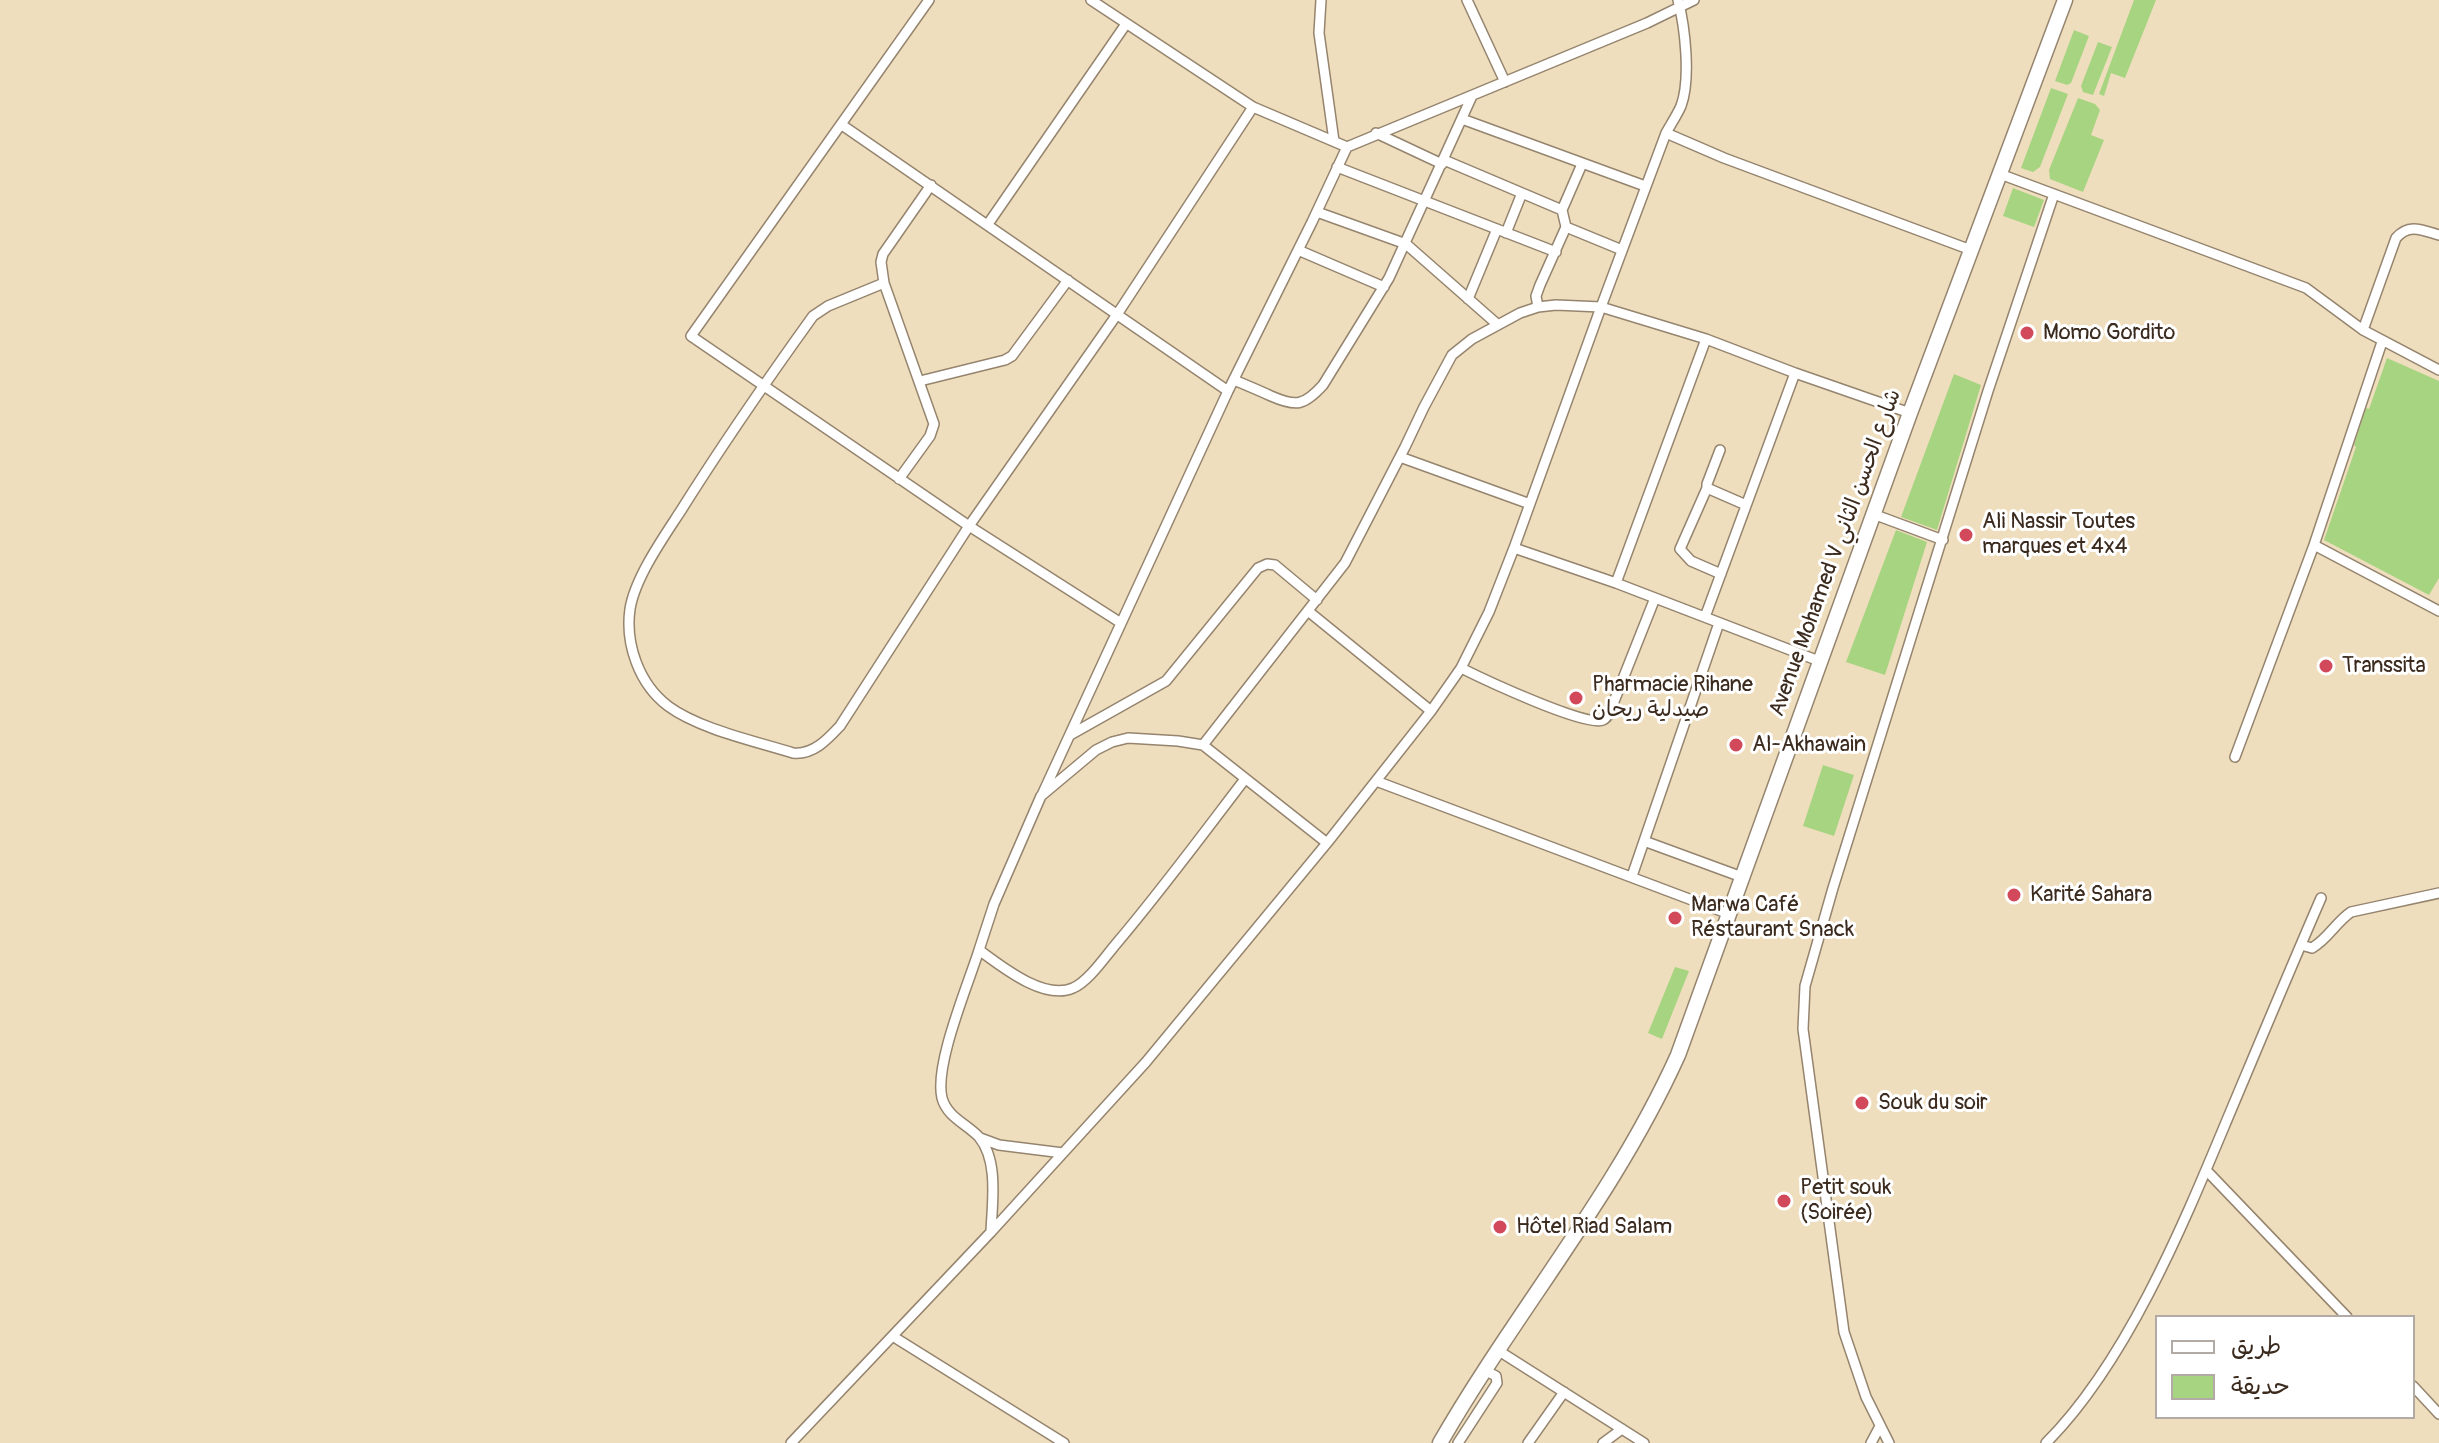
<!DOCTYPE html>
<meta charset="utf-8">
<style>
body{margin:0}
#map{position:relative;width:2439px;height:1443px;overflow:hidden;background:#efdebd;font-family:Pangolin,"Playpen Sans Arabic",sans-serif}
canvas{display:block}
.legend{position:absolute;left:2155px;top:1315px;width:260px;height:104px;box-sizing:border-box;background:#fff;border:2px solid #b1aaa5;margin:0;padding:10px 14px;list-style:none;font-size:24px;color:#3b2a1e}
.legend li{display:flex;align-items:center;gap:16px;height:40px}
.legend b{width:40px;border:2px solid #b1aaa5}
</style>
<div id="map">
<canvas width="2439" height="1443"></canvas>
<ul class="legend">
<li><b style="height:10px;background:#fff"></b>طريق</li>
<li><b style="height:22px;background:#a7d481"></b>حديقة</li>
</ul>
</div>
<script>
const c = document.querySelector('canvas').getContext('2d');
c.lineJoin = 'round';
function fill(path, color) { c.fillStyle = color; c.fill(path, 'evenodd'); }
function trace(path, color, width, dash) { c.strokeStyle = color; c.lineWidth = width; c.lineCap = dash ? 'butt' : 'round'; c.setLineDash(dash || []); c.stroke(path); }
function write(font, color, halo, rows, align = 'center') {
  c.font = font + ' Pangolin,"Playpen Sans Arabic",sans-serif'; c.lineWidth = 6; c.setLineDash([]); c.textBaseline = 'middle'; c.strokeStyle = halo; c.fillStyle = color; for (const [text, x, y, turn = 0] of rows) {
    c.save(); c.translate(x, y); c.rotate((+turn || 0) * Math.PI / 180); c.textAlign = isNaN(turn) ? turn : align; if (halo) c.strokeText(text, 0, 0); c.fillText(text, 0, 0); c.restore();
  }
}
fill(new Path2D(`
 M 2134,0 L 2156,0 L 2125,78 L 2111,73 L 2104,96 L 2099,94 Z
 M 2074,30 L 2089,36 L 2071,83 L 2067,85 L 2055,81 Z
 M 2098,42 L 2112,47 L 2093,95 L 2083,92 L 2081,86 Z
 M 2051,88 L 2068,94 L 2040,167 L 2033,172 L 2021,168 Z
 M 2078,98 L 2095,104 L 2100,110 L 2091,135 L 2104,140 L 2083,192 L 2050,179 L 2049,170 Z
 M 2013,188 L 2044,200 L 2034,227 L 2003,216 Z
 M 2387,358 L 2439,381 L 2439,578 L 2429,595 L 2324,540 L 2356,447 L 2354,445 L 2366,408 L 2369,409 Z
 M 1954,374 L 1981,385 L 1937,530 L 1901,517 Z
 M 1896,530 L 1927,542 L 1885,675 L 1846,662 Z
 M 1823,765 L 1854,775 L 1834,836 L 1803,826 Z
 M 1675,967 L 1689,971 L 1662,1039 L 1648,1033 Z`), '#a7d481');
const street = new Path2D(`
 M 929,0 L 691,336 L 969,526 L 1121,623
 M 1091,0 L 1253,107 L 1347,147 L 1647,23 L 1694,0
 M 1321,0 L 1319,33 L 1334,141
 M 1467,0 L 1505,82
 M 1462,119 L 1645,186
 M 842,125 L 1228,391
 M 1376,133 L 1442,164
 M 1666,133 C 1671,124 1677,115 1681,106 C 1691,79 1685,27 1678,0
 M 1444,160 L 1562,210
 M 1337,167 L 1556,252
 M 2000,174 L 2306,288 L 2363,330 L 2439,370
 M 1317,212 L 1406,244 L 1497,324
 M 988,224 L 1126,24
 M 1566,227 L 1622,250
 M 1506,233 L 1522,193
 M 1298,250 L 1384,287
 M 884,283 L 828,306 L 813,316 C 767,380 722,445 680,512 C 663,538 635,578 630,609 C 625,644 639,684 668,706 C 699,729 755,741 793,753 C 813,755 827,740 840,726 L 969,526 L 1118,313 L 1253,107
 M 1468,299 L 1497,229
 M 1538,307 L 1536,296 L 1540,285 L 1566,227 L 1562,210 L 1582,164
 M 2363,330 L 2396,238 C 2409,223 2422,230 2439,235
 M 1234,380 C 1246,385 1258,390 1271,396 C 1296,407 1304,406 1323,385 L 1389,278 L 1472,96
 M 920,381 L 1005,360 L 1012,356 L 1068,280
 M 1910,413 L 1795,373 L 1706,339 L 1601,307 L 1666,133 L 1724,158 L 1971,250
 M 1720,450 L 1707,484 L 1707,488 L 1746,505
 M 1400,457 L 1530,504
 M 899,479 L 930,436 L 934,424 L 884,283 L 881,262 L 883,254 L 931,185
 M 1707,488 L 1680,549 L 1691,561 L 1721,574
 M 1873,514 L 1943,540
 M 2314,545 L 2439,611
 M 1514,548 L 1616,583 L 1819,661
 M 1616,583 L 1706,339
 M 1308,611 L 1431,711
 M 1705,617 L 1795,373
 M 1461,668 C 1481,678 1587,728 1603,720 C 1609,717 1611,709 1613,704 L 1655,598
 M 1070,735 L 1166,681 L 1258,568 L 1267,564 L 1275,565 L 1317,600
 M 2235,757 L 2314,545 L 2382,342
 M 1245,779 C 1203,834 1161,891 1116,944 C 1105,957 1088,982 1073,988 C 1044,1001 1001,966 979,950 L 994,904 L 1041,796 L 1096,750 L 1112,742 L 1128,738 L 1178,741 L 1203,745 L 1345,563 L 1405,447 L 1424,407 L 1452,355 L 1472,339 L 1520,313 L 1538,307 L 1556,305 L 1601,307 L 1514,548 L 1489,612 L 1461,668 L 1431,711 L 1327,843
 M 1376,781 L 1729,914
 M 1042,795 L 1228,391 L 1312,222 L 1347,147
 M 1644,841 L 1742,877
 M 1632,876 L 1719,623
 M 2301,945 L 2312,948 C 2328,939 2336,922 2351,912 L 2439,893
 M 980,1138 L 999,1145 L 1063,1153
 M 2206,1170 L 2347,1317
 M 991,1232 L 1146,1062 L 1327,843 L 1203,745
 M 894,1337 L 1064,1443
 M 1499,1351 L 1644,1443
 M 2413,1386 L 2439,1414
 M 791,1443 L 991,1232 C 992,1204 999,1161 979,1137 C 967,1124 947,1117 942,1098 C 934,1065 968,985 979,950
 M 1458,1443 L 1497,1383 L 1496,1376 L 1486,1371
 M 1528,1443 L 1564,1392
 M 1603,1443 L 1622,1429
 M 1871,1443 L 1880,1426
 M 1889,1443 L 1866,1397 L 1844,1332 L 1803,1029 L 1805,986 L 1833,888 L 1988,391 L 2054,194
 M 2046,1443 C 2125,1364 2181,1230 2224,1127 C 2256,1051 2288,974 2321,898`);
const primary = new Path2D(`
 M 1440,1443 C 1516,1311 1615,1195 1678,1055 L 1910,413 L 2065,0`);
trace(street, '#95846e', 12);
trace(primary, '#95846e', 17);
trace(street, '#fff', 9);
trace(primary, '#fff', 14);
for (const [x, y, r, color] of [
 [2027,333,8,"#d1495b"],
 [1966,535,8,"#d1495b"],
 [2326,666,8,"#d1495b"],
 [1576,698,8,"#d1495b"],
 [1736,745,8,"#d1495b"],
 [2014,895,8,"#d1495b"],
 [1675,918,8,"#d1495b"],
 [1862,1103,8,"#d1495b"],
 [1784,1201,8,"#d1495b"],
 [1500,1227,8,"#d1495b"]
]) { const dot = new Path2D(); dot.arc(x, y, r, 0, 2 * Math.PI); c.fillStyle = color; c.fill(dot); trace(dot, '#fff', 3); }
write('22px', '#3b2a1e', '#fff', [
 ["Momo Gordito",2043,333],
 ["Ali Nassir Toutes",1982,522],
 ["marques et 4x4",1982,547],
 ["Transsita",2342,666],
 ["Pharmacie Rihane",1592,685],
 ["صيدلية ريحان",1592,710],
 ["Al-Akhawain",1752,745],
 ["Karité Sahara",2030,895],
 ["Marwa Café",1691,905],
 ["Réstaurant Snack",1691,930],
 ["Souk du soir",1878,1103],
 ["Petit souk",1800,1188],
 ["(Soirée)",1800,1213],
 ["Hôtel Riad Salam",1516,1227]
], 'left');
write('22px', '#3b2a1e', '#fff', [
 ["Avenue Mohamed V شارع الحسن الثاني",1836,553,-70]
]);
</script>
